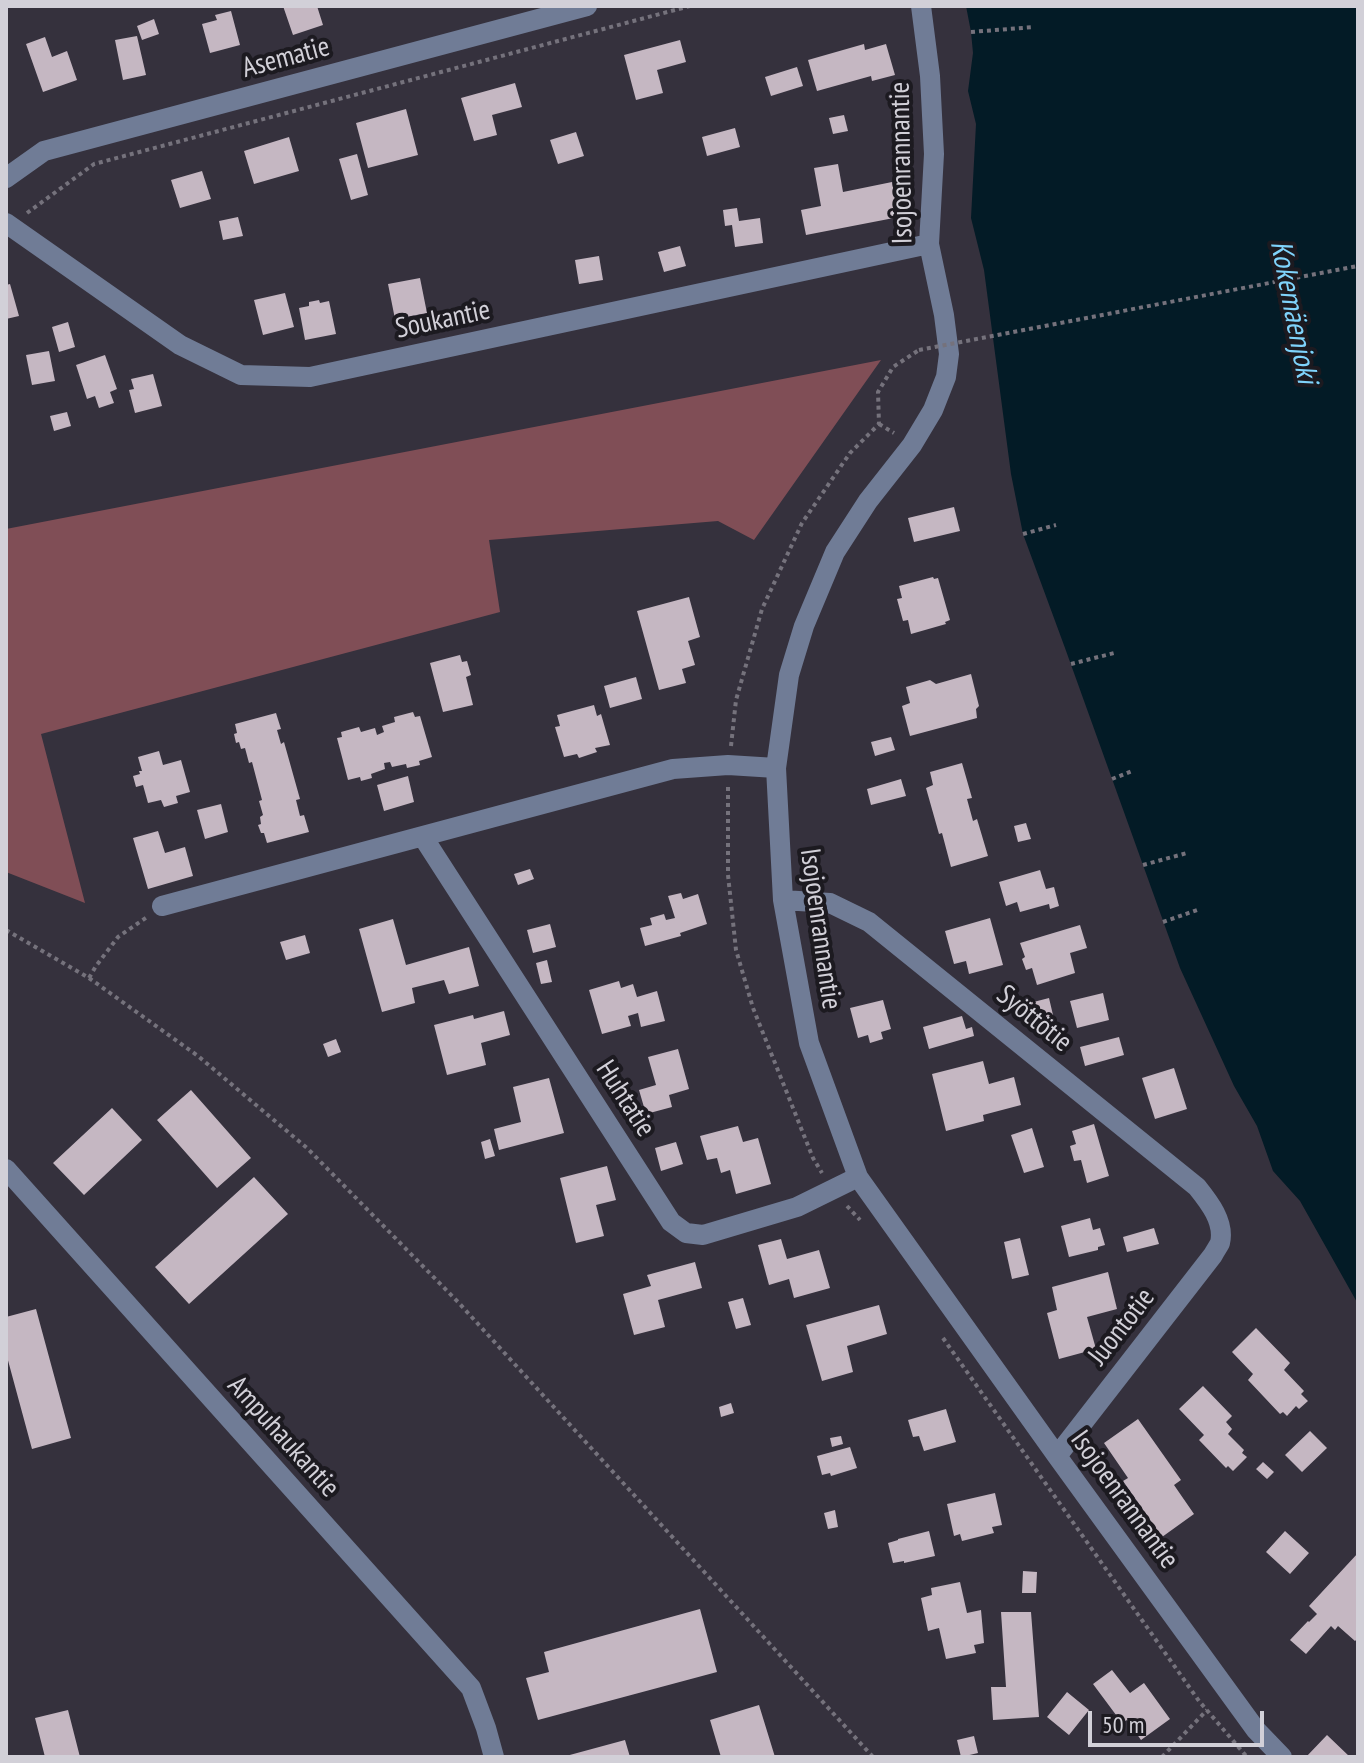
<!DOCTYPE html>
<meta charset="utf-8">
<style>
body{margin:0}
#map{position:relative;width:1364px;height:1763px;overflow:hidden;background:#35313d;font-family:"PT Sans Narrow",sans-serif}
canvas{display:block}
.frame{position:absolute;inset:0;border:8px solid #d2d0d8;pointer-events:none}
.scale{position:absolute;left:1088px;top:1711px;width:176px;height:36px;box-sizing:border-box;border:4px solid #d2d0d8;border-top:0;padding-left:10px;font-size:24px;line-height:28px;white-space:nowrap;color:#d2d0d8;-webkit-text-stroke:6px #1c1a20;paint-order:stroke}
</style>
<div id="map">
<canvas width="1364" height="1763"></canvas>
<div class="frame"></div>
<div class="scale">50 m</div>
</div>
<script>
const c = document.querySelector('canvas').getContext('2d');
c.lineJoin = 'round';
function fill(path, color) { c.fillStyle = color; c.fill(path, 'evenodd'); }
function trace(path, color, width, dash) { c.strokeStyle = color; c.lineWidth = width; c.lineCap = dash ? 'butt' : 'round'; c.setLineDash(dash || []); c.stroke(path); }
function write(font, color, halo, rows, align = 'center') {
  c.font = font + ' "PT Sans Narrow",sans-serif'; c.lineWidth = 8; c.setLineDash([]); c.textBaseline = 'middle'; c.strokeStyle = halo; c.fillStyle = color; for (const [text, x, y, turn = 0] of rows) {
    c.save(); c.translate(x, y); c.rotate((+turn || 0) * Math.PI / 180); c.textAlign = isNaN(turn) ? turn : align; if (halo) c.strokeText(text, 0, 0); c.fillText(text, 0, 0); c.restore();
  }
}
fill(new Path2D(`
 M 881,360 L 754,540 L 718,521 L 489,540 L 500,612 L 41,734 L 85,903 L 6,872 L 6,529 Z`), '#804e56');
fill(new Path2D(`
 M 966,6 L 1358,6 L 1358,1304 L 1300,1201 L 1273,1171 L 1257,1126 L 1234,1086 L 1180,968 L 1065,648 L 1023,534 L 1011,474 L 984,270 L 971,218 L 976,124 L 968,91 L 973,53 L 971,32 Z`), '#031b26');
fill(new Path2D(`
 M 283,6 L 317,6 L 323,25 L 293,35 Z
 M 231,11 L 240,45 L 210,53 L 202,24 L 217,20 L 215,15 Z
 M 154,19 L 159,34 L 142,40 L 137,26 Z
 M 137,36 L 146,75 L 123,80 L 115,40 Z
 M 45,37 L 52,57 L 67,51 L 77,80 L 43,92 L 26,44 Z
 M 680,40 L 686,62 L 657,70 L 663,93 L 636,100 L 624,55 Z
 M 864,44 L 865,50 L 886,44 L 895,75 L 872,81 L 871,76 L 817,91 L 808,60 Z
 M 797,67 L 803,86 L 771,96 L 765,77 Z
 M 515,83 L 522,107 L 492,115 L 497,135 L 474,141 L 461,98 Z
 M 406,109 L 418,155 L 368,168 L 356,123 Z
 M 844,115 L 848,131 L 833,134 L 829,118 Z
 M 735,128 L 740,147 L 707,156 L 702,137 Z
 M 576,132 L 584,156 L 558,164 L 550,140 Z
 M 289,137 L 299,171 L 254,184 L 244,151 Z
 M 357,154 L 368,195 L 351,200 L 339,159 Z
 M 838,164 L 843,192 L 892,182 L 899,217 L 806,235 L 801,210 L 821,206 L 814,168 Z
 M 202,171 L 211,199 L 180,208 L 171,180 Z
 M 737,208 L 739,221 L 760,218 L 763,243 L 735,247 L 732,225 L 725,226 L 723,210 Z
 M 238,217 L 243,236 L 223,240 L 219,221 Z
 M 680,246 L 686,266 L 664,272 L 658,252 Z
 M 599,256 L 603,280 L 579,284 L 575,260 Z
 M 420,278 L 427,313 L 395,319 L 388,284 Z
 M 10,284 L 19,316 L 6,319 L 6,285 Z
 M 285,293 L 294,327 L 263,335 L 254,300 Z
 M 319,300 L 320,303 L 329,301 L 336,334 L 305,340 L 299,308 L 309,306 L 309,302 Z
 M 68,322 L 75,347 L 59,352 L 52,327 Z
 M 49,351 L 55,381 L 32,385 L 26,355 Z
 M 105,355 L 117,389 L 110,392 L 114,403 L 99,408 L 95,396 L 87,399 L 76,365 Z
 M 153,374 L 162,406 L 135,413 L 129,390 L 134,389 L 131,379 Z
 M 67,412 L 71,426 L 54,431 L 50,416 Z
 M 954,507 L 960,531 L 914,542 L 908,518 Z
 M 933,577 L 934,579 L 938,578 L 950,620 L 945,622 L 946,624 L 911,634 L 908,620 L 903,621 L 897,599 L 902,598 L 899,586 Z
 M 689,597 L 700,637 L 688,641 L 695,665 L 682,669 L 686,683 L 659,690 L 637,611 Z
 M 460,655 L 462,662 L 467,661 L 471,675 L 466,677 L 473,705 L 443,712 L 430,663 Z
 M 971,674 L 979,706 L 976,709 L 977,718 L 910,736 L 902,706 L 910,703 L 906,687 L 930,680 L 936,684 Z
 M 636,677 L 642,699 L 610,708 L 604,686 Z
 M 594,705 L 597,716 L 601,714 L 610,745 L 595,748 L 597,752 L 579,758 L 577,754 L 564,757 L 555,727 L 560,726 L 557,715 Z
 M 413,712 L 415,717 L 420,716 L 432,757 L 419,761 L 420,765 L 407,768 L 406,764 L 392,767 L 390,762 L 384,763 L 385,769 L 371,774 L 372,778 L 361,781 L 360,777 L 348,780 L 337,738 L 342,737 L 341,732 L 359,727 L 361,732 L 375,728 L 377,735 L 384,732 L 382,726 L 395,722 L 394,717 Z
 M 276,713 L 281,729 L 277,730 L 281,744 L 284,742 L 300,799 L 296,800 L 300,816 L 304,815 L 309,832 L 267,843 L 264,833 L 261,833 L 258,825 L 261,824 L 260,817 L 263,815 L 259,801 L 262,800 L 252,762 L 249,763 L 245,748 L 241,749 L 239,742 L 236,743 L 234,734 L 237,733 L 235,724 Z
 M 891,737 L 895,750 L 875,756 L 871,742 Z
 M 159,751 L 163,765 L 181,760 L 190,792 L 176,796 L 178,803 L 164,807 L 161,800 L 148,803 L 143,785 L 136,787 L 133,776 L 140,774 L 139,771 L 142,771 L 138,757 Z
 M 962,763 L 972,798 L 967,799 L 973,821 L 977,819 L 988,856 L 951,867 L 942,833 L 939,834 L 926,788 L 933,785 L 930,772 Z
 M 408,776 L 414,802 L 384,811 L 377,785 Z
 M 901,779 L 906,796 L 871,805 L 867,789 Z
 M 221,804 L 228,832 L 205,839 L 197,810 Z
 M 1026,823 L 1031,839 L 1018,842 L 1014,826 Z
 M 158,831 L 165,853 L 185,847 L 193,876 L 148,889 L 133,838 Z
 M 530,869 L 534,879 L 518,885 L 514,874 Z
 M 1040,870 L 1046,889 L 1054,887 L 1059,906 L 1050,909 L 1049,904 L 1020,912 L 1017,902 L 1006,906 L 999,882 Z
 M 681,893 L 683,899 L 698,894 L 707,924 L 680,933 L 681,936 L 645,946 L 640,928 L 652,925 L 650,918 L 664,914 L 666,920 L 675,918 L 668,896 Z
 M 990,918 L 1003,965 L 969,974 L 966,961 L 954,964 L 945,931 Z
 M 393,919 L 406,965 L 469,947 L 479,986 L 449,994 L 444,980 L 412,988 L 415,1003 L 382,1012 L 359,929 Z
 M 550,924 L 556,947 L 533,953 L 527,930 Z
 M 1080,925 L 1087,948 L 1070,953 L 1075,973 L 1037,985 L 1032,968 L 1026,970 L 1022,959 L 1025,957 L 1020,943 Z
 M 305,935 L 310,953 L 286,960 L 280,942 Z
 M 547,960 L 552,982 L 541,984 L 536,963 Z
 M 619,981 L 621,988 L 633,984 L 637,997 L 657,991 L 665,1021 L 641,1027 L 638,1013 L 628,1016 L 631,1026 L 602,1034 L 589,990 Z
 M 1103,993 L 1109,1020 L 1077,1028 L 1070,1001 Z
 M 1049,998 L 1053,1015 L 1027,1022 L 1022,1005 Z
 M 883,1000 L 891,1029 L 881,1032 L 883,1039 L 870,1043 L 868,1035 L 858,1038 L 850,1008 Z
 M 504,1011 L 510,1035 L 481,1043 L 486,1065 L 447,1075 L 434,1025 L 473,1015 L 474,1019 Z
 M 962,1016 L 966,1029 L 972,1027 L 974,1036 L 929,1049 L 923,1027 Z
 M 1119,1037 L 1124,1055 L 1085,1066 L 1080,1047 Z
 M 336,1039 L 341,1052 L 328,1057 L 323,1044 Z
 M 678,1049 L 689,1089 L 669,1095 L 672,1107 L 646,1114 L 639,1090 L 656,1085 L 648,1057 Z
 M 983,1061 L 989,1084 L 1014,1077 L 1021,1105 L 983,1115 L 984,1121 L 946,1131 L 932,1074 Z
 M 1174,1068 L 1187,1109 L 1155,1119 L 1142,1078 Z
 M 549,1078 L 564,1133 L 499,1150 L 494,1129 L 521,1122 L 513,1087 Z
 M 191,1090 L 251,1158 L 217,1188 L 157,1120 Z
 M 112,1108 L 142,1140 L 84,1195 L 53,1163 Z
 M 1094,1124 L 1109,1176 L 1087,1183 L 1081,1160 L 1074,1161 L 1070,1146 L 1076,1144 L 1072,1131 Z
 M 738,1126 L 743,1142 L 758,1138 L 771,1184 L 736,1194 L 730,1170 L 721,1173 L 717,1158 L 707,1160 L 700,1136 Z
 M 1032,1128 L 1044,1167 L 1024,1173 L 1011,1135 Z
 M 490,1139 L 495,1156 L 485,1159 L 481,1142 Z
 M 676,1142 L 683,1164 L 661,1171 L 655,1148 Z
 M 607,1166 L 616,1200 L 596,1205 L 604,1236 L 576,1243 L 560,1178 Z
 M 254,1177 L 288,1214 L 189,1304 L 155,1267 Z
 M 1090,1218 L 1093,1230 L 1100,1228 L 1105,1245 L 1098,1247 L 1098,1250 L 1069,1257 L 1061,1226 Z
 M 1154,1228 L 1159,1244 L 1127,1252 L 1123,1237 Z
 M 1020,1238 L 1029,1275 L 1012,1279 L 1004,1242 Z
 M 781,1239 L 787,1259 L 819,1250 L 830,1288 L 794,1298 L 789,1279 L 769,1285 L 758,1245 Z
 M 695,1262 L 702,1288 L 658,1300 L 665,1327 L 634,1335 L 623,1294 L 651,1286 L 647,1275 Z
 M 1108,1272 L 1117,1309 L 1087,1317 L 1096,1349 L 1059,1359 L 1047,1313 L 1057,1310 L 1052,1287 Z
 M 743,1298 L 751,1325 L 736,1329 L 728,1302 Z
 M 879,1305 L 887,1334 L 847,1346 L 853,1372 L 822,1381 L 806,1325 Z
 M 36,1309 L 71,1438 L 32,1449 L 6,1353 L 6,1317 Z
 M 1256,1328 L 1290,1363 L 1284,1370 L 1304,1391 L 1301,1394 L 1308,1401 L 1299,1409 L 1296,1406 L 1287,1416 L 1283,1412 L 1280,1414 L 1248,1380 L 1253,1374 L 1232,1352 Z
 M 1203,1386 L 1232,1416 L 1226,1422 L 1232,1429 L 1228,1434 L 1244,1450 L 1242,1453 L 1247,1457 L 1233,1471 L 1228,1466 L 1226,1468 L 1199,1440 L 1204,1435 L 1179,1409 Z
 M 731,1403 L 734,1413 L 721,1417 L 719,1407 Z
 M 946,1409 L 956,1442 L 924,1451 L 919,1436 L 913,1437 L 908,1420 Z
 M 1138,1419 L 1181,1480 L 1174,1485 L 1194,1514 L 1162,1537 L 1123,1481 L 1128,1478 L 1104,1443 Z
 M 1310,1431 L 1327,1448 L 1302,1472 L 1285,1455 Z
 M 841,1436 L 843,1444 L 832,1447 L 830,1438 Z
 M 850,1447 L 857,1468 L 831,1476 L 830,1473 L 822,1475 L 817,1456 Z
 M 1263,1462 L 1274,1472 L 1267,1479 L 1256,1469 Z
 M 995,1493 L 1002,1525 L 992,1527 L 994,1533 L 962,1541 L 960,1534 L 954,1536 L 947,1504 Z
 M 835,1510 L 838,1527 L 828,1529 L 824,1513 Z
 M 929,1531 L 935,1556 L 904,1563 L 904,1561 L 893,1563 L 888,1543 L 898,1540 L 898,1539 Z
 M 1285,1531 L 1309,1553 L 1290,1574 L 1266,1552 Z
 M 1358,1553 L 1358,1638 L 1355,1641 L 1338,1626 L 1335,1630 L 1331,1626 L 1306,1654 L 1290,1640 L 1308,1621 L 1309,1622 L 1317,1614 L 1309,1606 Z
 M 1023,1571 L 1037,1572 L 1036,1593 L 1022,1593 Z
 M 960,1582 L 967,1613 L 981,1610 L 984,1643 L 974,1645 L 976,1653 L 946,1659 L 939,1628 L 928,1631 L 921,1598 L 932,1595 L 931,1588 Z
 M 700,1609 L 717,1672 L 538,1720 L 526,1678 L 549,1672 L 544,1652 Z
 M 1001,1612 L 1031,1612 L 1039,1717 L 993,1720 L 991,1687 L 1006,1687 Z
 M 1112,1670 L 1130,1693 L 1144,1683 L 1170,1719 L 1141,1740 L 1127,1720 L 1122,1723 L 1093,1684 Z
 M 1067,1692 L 1089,1710 L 1069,1735 L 1047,1717 Z
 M 759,1705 L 775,1757 L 721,1757 L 710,1720 Z
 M 68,1710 L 80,1757 L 45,1757 L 35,1718 Z
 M 1327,1735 L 1350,1757 L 1306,1757 Z
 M 974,1736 L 978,1753 L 961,1757 L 957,1740 Z
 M 625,1740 L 630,1757 L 566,1757 L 566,1756 Z`), '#c5b7c2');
trace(new Path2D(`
 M 971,32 L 1034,27
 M 27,213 L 94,164 L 690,6
 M 879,424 L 894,433
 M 1023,534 L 1056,525
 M 1071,664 L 1114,653
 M 731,746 L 736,700 L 762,609 L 802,523 L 850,453 L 879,424 L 878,392 L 893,367 L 919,350
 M 1112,779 L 1132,771
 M 728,787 L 728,875 L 736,950 L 753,1008 L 813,1158 L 822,1173
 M 1143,865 L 1187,853
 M 1163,922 L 1197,910
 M 6,930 L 89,978 L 96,966 L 118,937 L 147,917
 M 89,978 L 198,1056 L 307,1148 L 458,1302 L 873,1757
 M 847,1206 L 860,1220
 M 943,1338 L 1199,1701 L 1247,1757
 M 1162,1757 L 1207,1710`), '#75727c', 4, [4, 4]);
trace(new Path2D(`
 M 921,6 L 930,76 L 934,154 L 929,244 L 944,315 L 949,354 L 946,377 L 933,410 L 912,445 L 868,501 L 835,552 L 804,626 L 789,675 L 776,768 L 783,900 L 809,1043 L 858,1177 L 1057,1456 L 1256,1730 L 1282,1757
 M 6,178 L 44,151 L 587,6
 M 6,223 L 180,345 L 241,375 L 310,377 L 929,244
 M 423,837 L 671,1222 L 686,1233 L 703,1235 L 797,1207 L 858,1177
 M 783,900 L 830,903 L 869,922 L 1197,1187 C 1209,1202 1225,1222 1220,1243 C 1218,1247 1215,1251 1213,1255 L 1057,1456
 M 162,906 L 673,769 L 728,765 L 776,768
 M 6,1169 L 471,1688 L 486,1728 L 494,1757`), '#707c96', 20);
trace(new Path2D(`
 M 919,350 L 1358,266`), '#75727c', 4, [4, 4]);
write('28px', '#d2d0d8', '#1c1a20', [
 ["Asematie",286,58,-15],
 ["Isojoenrannantie",902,163,-91],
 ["Soukantie",443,320,-12],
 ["Isojoenrannantie",820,929,82],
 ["Syöttötie",1034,1019,39],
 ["Huhtatie",625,1099,57],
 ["Juontotie",1122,1327,-52],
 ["Ampuhaukantie",283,1437,48],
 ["Isojoenrannantie",1124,1500,54]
]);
write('italic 30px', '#7fd3fb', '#1c1a20', [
 ["Kokemäenjoki",1293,312,79]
]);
</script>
